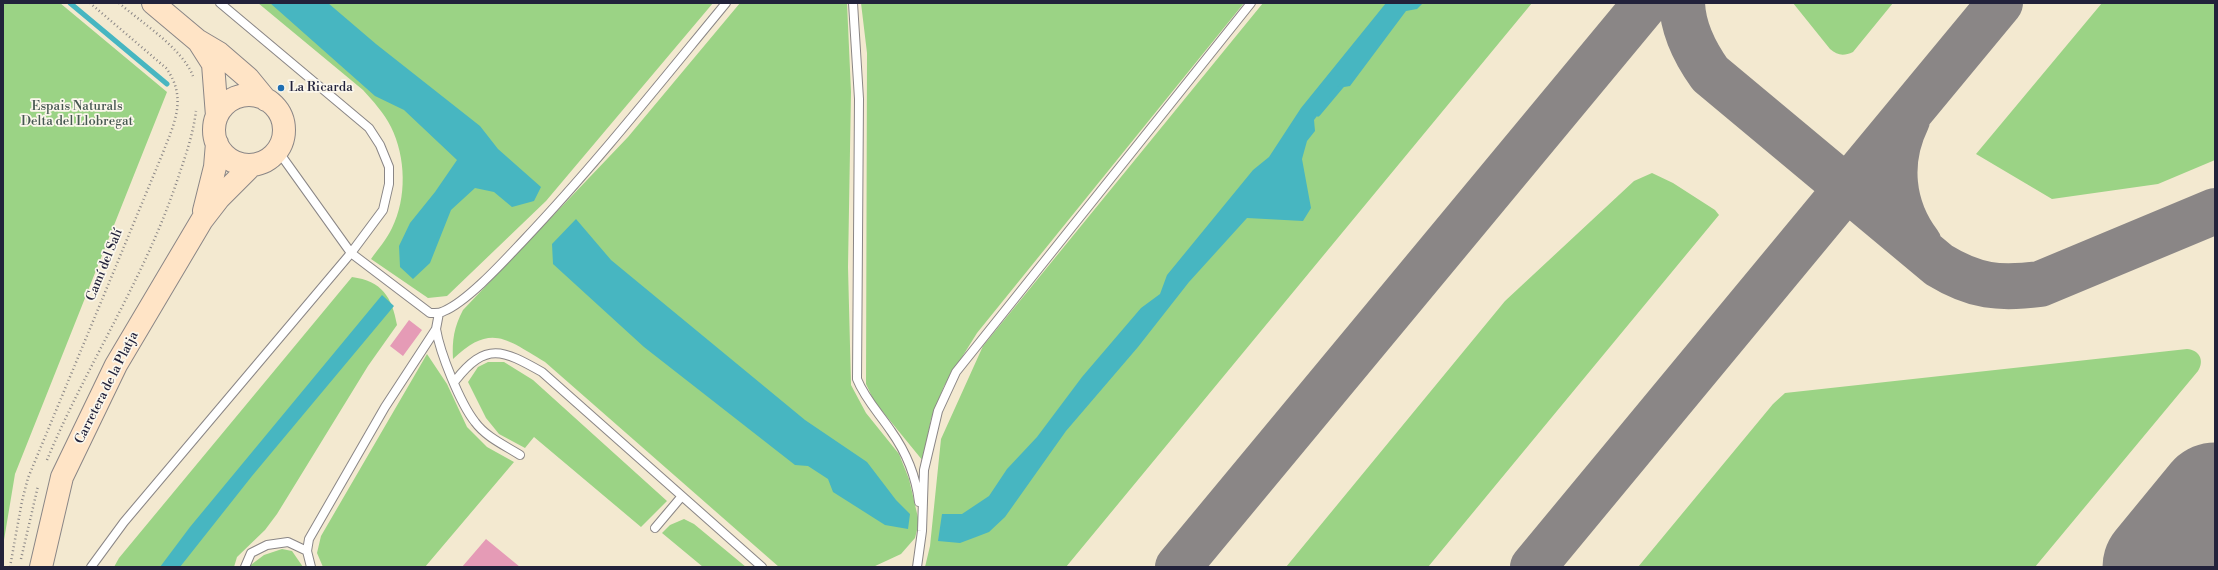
<!DOCTYPE html>
<meta charset="utf-8">
<style>
body{margin:0}
#map{position:relative;width:2218px;height:570px;overflow:hidden;background:#f3e9d0;font-family:"Libre Bodoni",serif}
canvas{display:block}
.frame{position:absolute;inset:0;border:4px solid #22223b;pointer-events:none}
</style>
<div id="map">
<canvas width="2218" height="570"></canvas>
<div class="frame"></div>
</div>
<script>
const c = document.querySelector('canvas').getContext('2d');
c.lineJoin = 'round';
function fill(path, color) { c.fillStyle = color; c.fill(path, 'evenodd'); }
function trace(path, color, width, dash) { c.strokeStyle = color; c.lineWidth = width; c.lineCap = dash ? 'butt' : 'round'; c.setLineDash(dash || []); c.stroke(path); }
function write(font, color, halo, rows, align = 'center') {
  c.font = font + ' "Libre Bodoni",serif'; c.lineWidth = 3.5; c.setLineDash([]); c.textBaseline = 'middle'; c.strokeStyle = halo; c.fillStyle = color; for (const [text, x, y, turn = 0] of rows) {
    c.save(); c.translate(x, y); c.rotate((+turn || 0) * Math.PI / 180); c.textAlign = isNaN(turn) ? turn : align; if (halo) c.strokeText(text, 0, 0); c.fillText(text, 0, 0); c.restore();
  }
}
fill(new Path2D(`
 M 3,3 L 60,3 L 167,92 L 15,474 L 3,546 Z
 M 258,3 L 713,3 L 546,201 L 447,296 L 428,298 L 371,259 C 378,249 387,239 392,228 C 407,198 406,157 391,127 C 384,113 373,101 363,90 Z
 M 740,3 L 847,3 L 851,92 L 848,267 L 851,385 L 866,413 L 899,454 L 909,479 L 919,522 L 915,538 L 901,554 L 873,567 L 779,567 L 545,362 C 506,339 491,323 453,359 C 452,340 454,327 463,310 L 628,137 Z
 M 861,3 L 1244,3 L 977,333 L 944,386 L 931,419 L 923,461 L 874,401 L 866,384 L 867,53 Z
 M 1263,3 L 1532,3 L 1066,567 L 925,567 L 930,546 L 941,439 L 983,346 Z
 M 1793,3 L 1893,3 L 1853,52 C 1844,56 1838,56 1830,49 Z
 M 2102,3 L 2215,3 L 2215,160 L 2158,184 L 2052,199 L 1976,154 Z
 M 1652,173 L 1673,183 L 1715,210 L 1719,215 L 1428,567 L 1286,567 L 1505,301 L 1634,181 Z
 M 352,277 C 382,281 392,297 397,325 L 368,366 L 277,514 L 265,530 L 237,557 L 234,567 L 114,567 L 119,558 Z
 M 2187,349 C 2199,350 2205,360 2198,371 L 2035,567 L 1638,567 L 1773,404 L 1785,393 Z
 M 427,354 L 447,384 L 467,427 L 487,447 L 514,462 L 425,567 L 323,567 L 317,553 L 321,536 Z
 M 488,362 L 504,362 L 533,380 L 667,501 L 641,527 L 534,437 L 525,448 L 499,434 L 486,418 L 468,382 L 478,367 Z
 M 684,519 L 694,524 L 746,567 L 703,567 L 662,533 L 670,525 Z
 M 282,549 L 292,551 L 303,567 L 248,567 L 264,555 Z`), '#9bd385');
fill(new Path2D(`
 M 270,3 L 328,3 L 376,44 L 480,126 L 498,149 L 541,187 L 534,201 L 512,207 L 494,192 L 475,188 L 451,210 L 430,263 L 413,279 L 400,267 L 399,246 L 410,223 L 435,192 L 457,160 L 404,110 L 375,96 Z
 M 1386,3 L 1423,3 L 1417,9 L 1406,11 L 1350,86 L 1338,88 L 1314,120 L 1315,131 L 1307,141 L 1302,159 L 1311,208 L 1303,221 L 1247,218 L 1189,282 L 1138,347 L 1066,431 L 1005,517 L 989,532 L 976,537 L 960,543 L 938,541 L 942,514 L 962,514 L 989,496 L 1007,469 L 1037,437 L 1082,377 L 1141,308 L 1160,294 L 1167,275 L 1253,170 L 1269,157 L 1301,108 Z
 M 576,219 L 611,260 L 805,420 L 867,462 L 896,500 L 910,514 L 908,529 L 885,525 L 833,492 L 828,479 L 808,466 L 795,465 L 644,347 L 553,264 L 552,244 Z
 M 382,295 L 394,306 L 252,476 L 180,567 L 160,567 L 190,527 Z`), '#47b6c1');
trace(new Path2D(`
 M 70,3 L 167,84
 M 1318,114 L 1344,83`), '#47b6c1', 5);
trace(new Path2D(`
 M 1682,3 C 1683,30 1695,53 1710,74 L 1939,265 C 1975,287 1999,289 2040,284 L 2215,211
 M 1907,120 C 1887,161 1891,207 1919,244
 M 1178,567 L 1646,3
 M 1533,567 L 2000,3`), '#8a8686', 46);
trace(new Path2D(`
 M 2160,567 L 2215,500`), '#8a8686', 115);
fill(new Path2D(`
 M 409,320 L 422,330 L 403,356 L 390,346 Z
 M 486,539 L 520,567 L 462,567 Z`), '#e59bb6');
const lane = new Path2D(`
 M 853,3 L 859,99 L 857,379 C 865,399 879,413 891,431 C 906,452 916,477 919,502
 M 278,151 L 351,253 L 430,313 C 435,313 439,314 444,311 C 468,301 505,260 523,241 C 595,165 660,83 726,3
 M 436,329 C 440,353 460,403 475,422 C 486,437 504,445 520,455
 M 455,381 C 486,341 503,350 542,372 L 762,567
 M 655,528 L 682,496
 M 91,567 L 124,522 L 351,253 L 383,210 L 389,184 L 389,167 L 380,145 L 369,128 L 220,3
 M 245,567 L 251,553 L 267,545 L 288,542 L 307,551
 M 311,567 L 307,551 L 309,539 L 385,407 L 436,329 L 439,313
 M 917,567 L 922,531 L 924,470 L 938,411 L 956,372 L 1251,3`);
const secondary = new Path2D(`
 M 153,3 L 197,40 L 219,53 L 248,78 L 266,100
 M 199,42 L 213,64 L 217,116
 M214 130a35 35 0 1 1 70 0a35 35 0 1 1-70 0Z
 M 204,211 L 215,167 L 217,143
 M 41,567 L 62,477 L 116,365 L 202,220 L 219,198 L 252,165`);
trace(lane, '#8a8686', 10);
trace(secondary, '#8a8686', 24);
trace(new Path2D(`
 M 119,3 C 142,23 182,48 193,76
 M 47,460 C 86,366 143,281 176,184 C 184,160 193,136 196,111
 M 21,559 L 38,486
 M 10,567 L 22,501 L 28,478 L 162,155 C 174,124 188,98 166,68 L 90,3`), '#8a8686', 2.5, [1, 3]);
trace(lane, '#fff', 8);
trace(secondary, '#ffe4c6', 22);
for (const [x, y, r, color] of [
 [281,88,4,"#1f6fb2"]
]) { const dot = new Path2D(); dot.arc(x, y, r, 0, 2 * Math.PI); c.fillStyle = color; c.fill(dot); trace(dot, '#fbf7ec', 1.5); }
write('13px', '#22223b', '#fbf7ec', [
 ["La Ricarda",289,88]
], 'left');
write('13px', '#465751', '#fbf7ec', [
 ["Espais Naturals",77,107],
 ["Delta del Llobregat",77,122]
]);
write('13px', '#22223b', '#fbf7ec', [
 ["Camí del Salí",105,265,-68],
 ["Carretera de la Platja",107,388,-63]
]);
</script>
